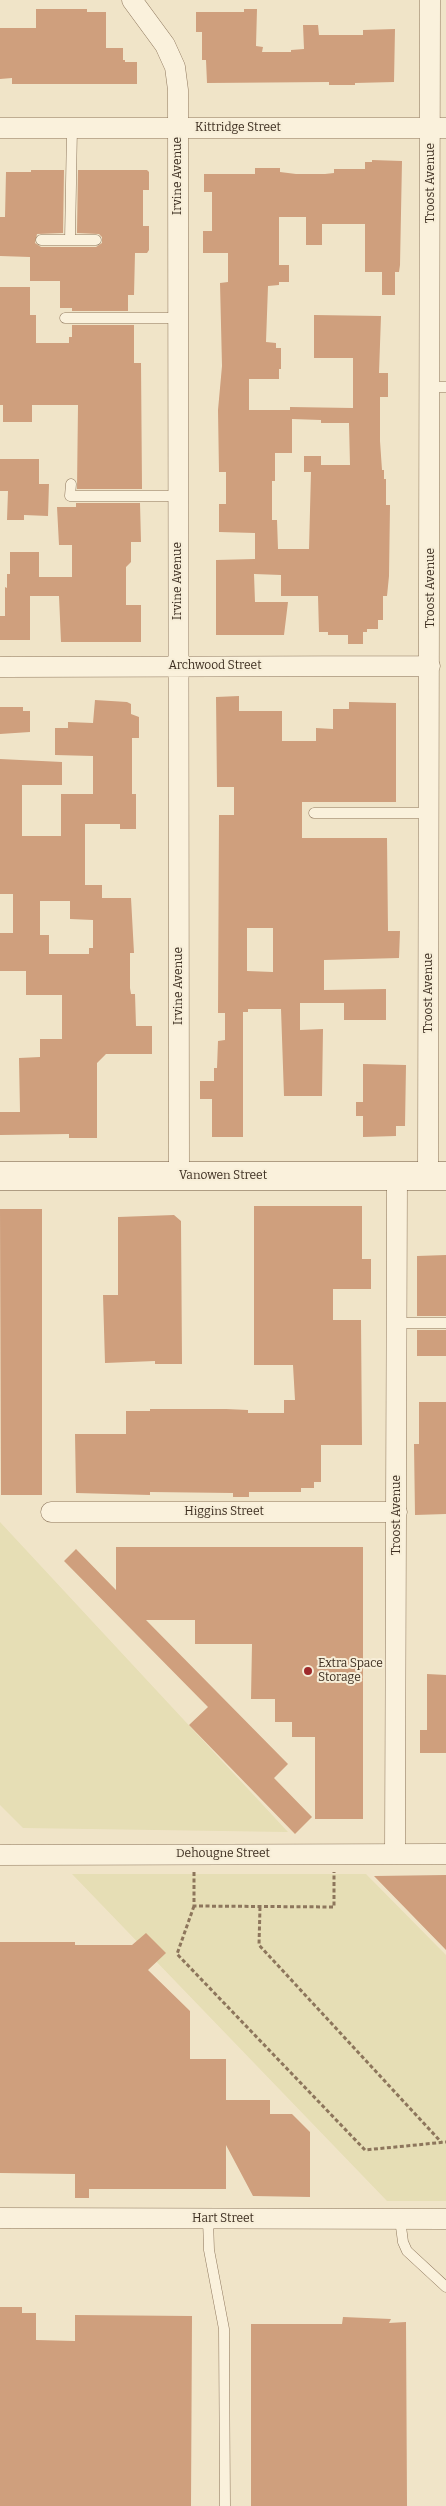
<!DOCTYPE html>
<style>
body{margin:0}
canvas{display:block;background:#f0e4c8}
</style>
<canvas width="446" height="2506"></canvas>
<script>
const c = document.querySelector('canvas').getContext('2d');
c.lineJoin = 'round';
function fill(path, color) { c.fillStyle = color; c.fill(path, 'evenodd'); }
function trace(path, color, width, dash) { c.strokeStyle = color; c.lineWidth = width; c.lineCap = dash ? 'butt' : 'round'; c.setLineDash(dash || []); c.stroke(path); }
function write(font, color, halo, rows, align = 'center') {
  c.font = font + ' Bitter,serif'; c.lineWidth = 4; c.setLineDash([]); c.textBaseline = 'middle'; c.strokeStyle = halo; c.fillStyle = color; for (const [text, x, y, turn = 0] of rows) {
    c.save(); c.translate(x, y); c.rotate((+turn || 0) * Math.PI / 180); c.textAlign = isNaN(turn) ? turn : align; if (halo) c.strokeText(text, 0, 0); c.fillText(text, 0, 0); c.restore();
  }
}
fill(new Path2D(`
 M 0,1522 L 288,1832 L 23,1828 L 0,1805 Z
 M 72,1874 L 366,1874 L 446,1955 L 446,2201 L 387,2201 Z`), '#e6deb5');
fill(new Path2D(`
 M 36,9 L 87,9 L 87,12 L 106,12 L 106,48 L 123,48 L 123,60 L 125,60 L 125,62 L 137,62 L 137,84 L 12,84 L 12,78 L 0,79 L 0,28 L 36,28 Z
 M 244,9 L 257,9 L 256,46 L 263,47 L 262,52 L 291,52 L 291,50 L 304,49 L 303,25 L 318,25 L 319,35 L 363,35 L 363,30 L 395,29 L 394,82 L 355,83 L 355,85 L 329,85 L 329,82 L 207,83 L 206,60 L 202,60 L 202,32 L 196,32 L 196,12 L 244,12 Z
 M 372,160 L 402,161 L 400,265 L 399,272 L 395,272 L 395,295 L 382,295 L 382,272 L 365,272 L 365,224 L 322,224 L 322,245 L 306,245 L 306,217 L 279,217 L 279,265 L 289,265 L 289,282 L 279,282 L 279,285 L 268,286 L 266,342 L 276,343 L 276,348 L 281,348 L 281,369 L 279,369 L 279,379 L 249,379 L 249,410 L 290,410 L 290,407 L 353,408 L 353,358 L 314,358 L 314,315 L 381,316 L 379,373 L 388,373 L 388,397 L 380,397 L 380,441 L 382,470 L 384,470 L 384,479 L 386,479 L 386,505 L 390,505 L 389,576 L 387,596 L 383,596 L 383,620 L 378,620 L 378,629 L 367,629 L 367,632 L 363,632 L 363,644 L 348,644 L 348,635 L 328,635 L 328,632 L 319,632 L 318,596 L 281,596 L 281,575 L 254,574 L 255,602 L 288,602 L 284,635 L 216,635 L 216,560 L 255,559 L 255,533 L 219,532 L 219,504 L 226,504 L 226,472 L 219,472 L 218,410 L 222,366 L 220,283 L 228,282 L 228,253 L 203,253 L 203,231 L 212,231 L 212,192 L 204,192 L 204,174 L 255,174 L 255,168 L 280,168 L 280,172 L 296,174 L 325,174 L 334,173 L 334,169 L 365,169 L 365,162 L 372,162 ZM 292,419 L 321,420 L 321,423 L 349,423 L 350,465 L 321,465 L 321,456 L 304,456 L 304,472 L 311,472 L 309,549 L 278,549 L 277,520 L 272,520 L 272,481 L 275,481 L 275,453 L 292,453 Z
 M 31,170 L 64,170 L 63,233 L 37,234 L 35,243 L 41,247 L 96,247 L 102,243 L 102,237 L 99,234 L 77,233 L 78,170 L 147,170 L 149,172 L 149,190 L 143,190 L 143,226 L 149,226 L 149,250 L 147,253 L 135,253 L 134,295 L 128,295 L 128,311 L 72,311 L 72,308 L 60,308 L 60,281 L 30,281 L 30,257 L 0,256 L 0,217 L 5,217 L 6,172 L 31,172 Z
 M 0,287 L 30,287 L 30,315 L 36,315 L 36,343 L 69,343 L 69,337 L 72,337 L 72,325 L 134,325 L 134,363 L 141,363 L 142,489 L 77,489 L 78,405 L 32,405 L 32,422 L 3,422 L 3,405 L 0,405 Z
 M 0,459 L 39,459 L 39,484 L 49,484 L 48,516 L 24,515 L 24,520 L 7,520 L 8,491 L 0,491 Z
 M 76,503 L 140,503 L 141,542 L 131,542 L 131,562 L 126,567 L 126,605 L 141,605 L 141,642 L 61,642 L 59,596 L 30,596 L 30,640 L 0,640 L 0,616 L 5,616 L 5,587 L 7,588 L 7,574 L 10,574 L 10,552 L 39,552 L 39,577 L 72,577 L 72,545 L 59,545 L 57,507 L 76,507 Z
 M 239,696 L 239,711 L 282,711 L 282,741 L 316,741 L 316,728 L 333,729 L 333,709 L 349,709 L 349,702 L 396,703 L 396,802 L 302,802 L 302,838 L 387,838 L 388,931 L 400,931 L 399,958 L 324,960 L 324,990 L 386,989 L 386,1020 L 344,1020 L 344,1003 L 300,1003 L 300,1030 L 323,1029 L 322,1096 L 284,1096 L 281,1009 L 248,1009 L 248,1012 L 243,1012 L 243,1137 L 212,1137 L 212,1099 L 200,1099 L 200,1081 L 214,1081 L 214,1068 L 217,1068 L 218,1041 L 225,1040 L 225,1013 L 218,1013 L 219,815 L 234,815 L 234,787 L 217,787 L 216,697 ZM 247,928 L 273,928 L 273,972 L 247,971 Z
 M 95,700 L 127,702 L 131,704 L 131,714 L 139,717 L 139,738 L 132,738 L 132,794 L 136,794 L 136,829 L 120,829 L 120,824 L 85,824 L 85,885 L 102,885 L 102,898 L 131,898 L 134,953 L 130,953 L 130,988 L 131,994 L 135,994 L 136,1026 L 152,1026 L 152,1054 L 106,1054 L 97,1063 L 97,1138 L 69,1138 L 69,1134 L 0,1135 L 0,1112 L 20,1112 L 19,1058 L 40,1057 L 40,1039 L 62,1039 L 62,995 L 26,995 L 26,971 L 0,971 L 0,933 L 13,933 L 13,894 L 0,894 L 0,759 L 62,762 L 62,785 L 22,785 L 22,836 L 61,836 L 61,794 L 93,794 L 93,756 L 55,755 L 55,728 L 68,728 L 68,722 L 93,723 ZM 40,901 L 70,901 L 70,919 L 93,920 L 93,948 L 89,948 L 89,954 L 49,954 L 49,935 L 40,935 Z
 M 0,707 L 23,707 L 23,711 L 30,711 L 30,732 L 0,734 Z
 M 363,1064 L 406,1065 L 405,1126 L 396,1126 L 396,1136 L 363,1137 L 363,1116 L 356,1116 L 356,1102 L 363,1102 Z
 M 254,1206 L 362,1206 L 362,1259 L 371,1259 L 371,1289 L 333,1289 L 333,1320 L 361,1320 L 362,1445 L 321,1445 L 321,1482 L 314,1482 L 314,1488 L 301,1488 L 301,1492 L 249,1492 L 249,1497 L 233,1497 L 233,1493 L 150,1492 L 150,1495 L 76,1493 L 75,1434 L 126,1434 L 126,1411 L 150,1411 L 150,1409 L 226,1409 L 248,1410 L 248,1413 L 284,1413 L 284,1400 L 295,1400 L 293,1365 L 254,1365 Z
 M 0,1209 L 42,1209 L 42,1495 L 1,1495 Z
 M 174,1215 L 181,1221 L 182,1364 L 155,1364 L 155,1361 L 105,1363 L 103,1295 L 118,1295 L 118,1217 Z
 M 446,1255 L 446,1316 L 417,1316 L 417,1256 Z
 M 417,1330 L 446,1330 L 446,1356 L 417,1356 Z
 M 419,1402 L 446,1402 L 446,1514 L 415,1515 L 414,1444 L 419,1444 Z
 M 116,1547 L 363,1547 L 363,1819 L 315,1819 L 315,1737 L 292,1737 L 292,1722 L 275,1722 L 275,1699 L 251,1699 L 252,1644 L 195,1644 L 195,1620 L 146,1620 L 288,1764 L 274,1778 L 312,1817 L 295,1834 L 189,1725 L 208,1707 L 64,1561 L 76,1549 L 116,1590 Z
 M 427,1674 L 446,1675 L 446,1753 L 420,1753 L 420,1730 L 427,1730 Z
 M 446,1875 L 446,1950 L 374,1876 Z
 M 146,1933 L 166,1953 L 148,1970 L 190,2011 L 190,2059 L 226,2059 L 226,2100 L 270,2100 L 270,2114 L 292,2114 L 310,2132 L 310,2197 L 253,2196 L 226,2145 L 226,2189 L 89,2189 L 89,2198 L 75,2198 L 75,2174 L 0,2173 L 0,1942 L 75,1942 L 75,1945 L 132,1945 Z
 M 0,2307 L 22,2307 L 22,2313 L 36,2313 L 36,2340 L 75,2341 L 75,2315 L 192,2316 L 191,2506 L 0,2506 Z
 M 343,2317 L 391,2319 L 389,2323 L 406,2322 L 407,2506 L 251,2506 L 251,2324 L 342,2324 Z`), '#cf9f7d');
const lane = new Path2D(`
 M 41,240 L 96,240
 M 70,240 L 72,128
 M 65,318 L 179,318
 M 431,387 L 446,387
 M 71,484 L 70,496 L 178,496
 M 314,813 L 431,813
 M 397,1323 L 446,1323
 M 208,2219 L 209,2250 L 224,2329 L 225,2506
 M 400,2219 L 403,2242 L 407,2251 L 446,2287`);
const street = new Path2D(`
 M 132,0 L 165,45 L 175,67 L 178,90 L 179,1176
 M 0,128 L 446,128
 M 0,667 L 430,666
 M 428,1176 L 430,0
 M 51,1512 L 397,1512
 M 395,1854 L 397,1176
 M 0,1855 L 446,1854
 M 0,2218 L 446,2219`);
const secondary = new Path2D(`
 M 0,1176 L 446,1176`);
trace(lane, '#8d765c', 11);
trace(street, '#8d765c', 21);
trace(secondary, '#6f573f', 29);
trace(new Path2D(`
 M 194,1872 L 194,1906 L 334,1907 L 334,1872
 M 194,1906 L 177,1954 L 365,2150 L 446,2142
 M 260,1907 L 259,1945 L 442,2143`), '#8d765c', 3, [4, 2.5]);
trace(lane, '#faf1dc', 10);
trace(street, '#faf1dc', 20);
trace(secondary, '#faf1dc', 28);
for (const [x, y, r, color] of [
 [308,1671,5,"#9e2a2b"]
]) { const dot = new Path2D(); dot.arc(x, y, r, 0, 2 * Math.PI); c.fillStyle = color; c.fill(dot); trace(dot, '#f7eed8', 2); }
write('12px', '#3d2e20', '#f7eed8', [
 ["Kittridge Street",238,128],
 ["Irvine Avenue",178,176,-90],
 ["Troost Avenue",431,183,-90],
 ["Irvine Avenue",178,581,-90],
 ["Troost Avenue",431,588,-90],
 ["Archwood Street",215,666],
 ["Irvine Avenue",179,986,-90],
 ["Troost Avenue",429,993,-90],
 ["Vanowen Street",223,1176],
 ["Higgins Street",224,1512],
 ["Troost Avenue",397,1515,-90],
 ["Dehougne Street",223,1854],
 ["Hart Street",223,2219]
]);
write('12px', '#3d2e20', '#f7eed8', [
 ["Extra Space",318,1664],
 ["Storage",318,1678]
], 'left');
</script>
